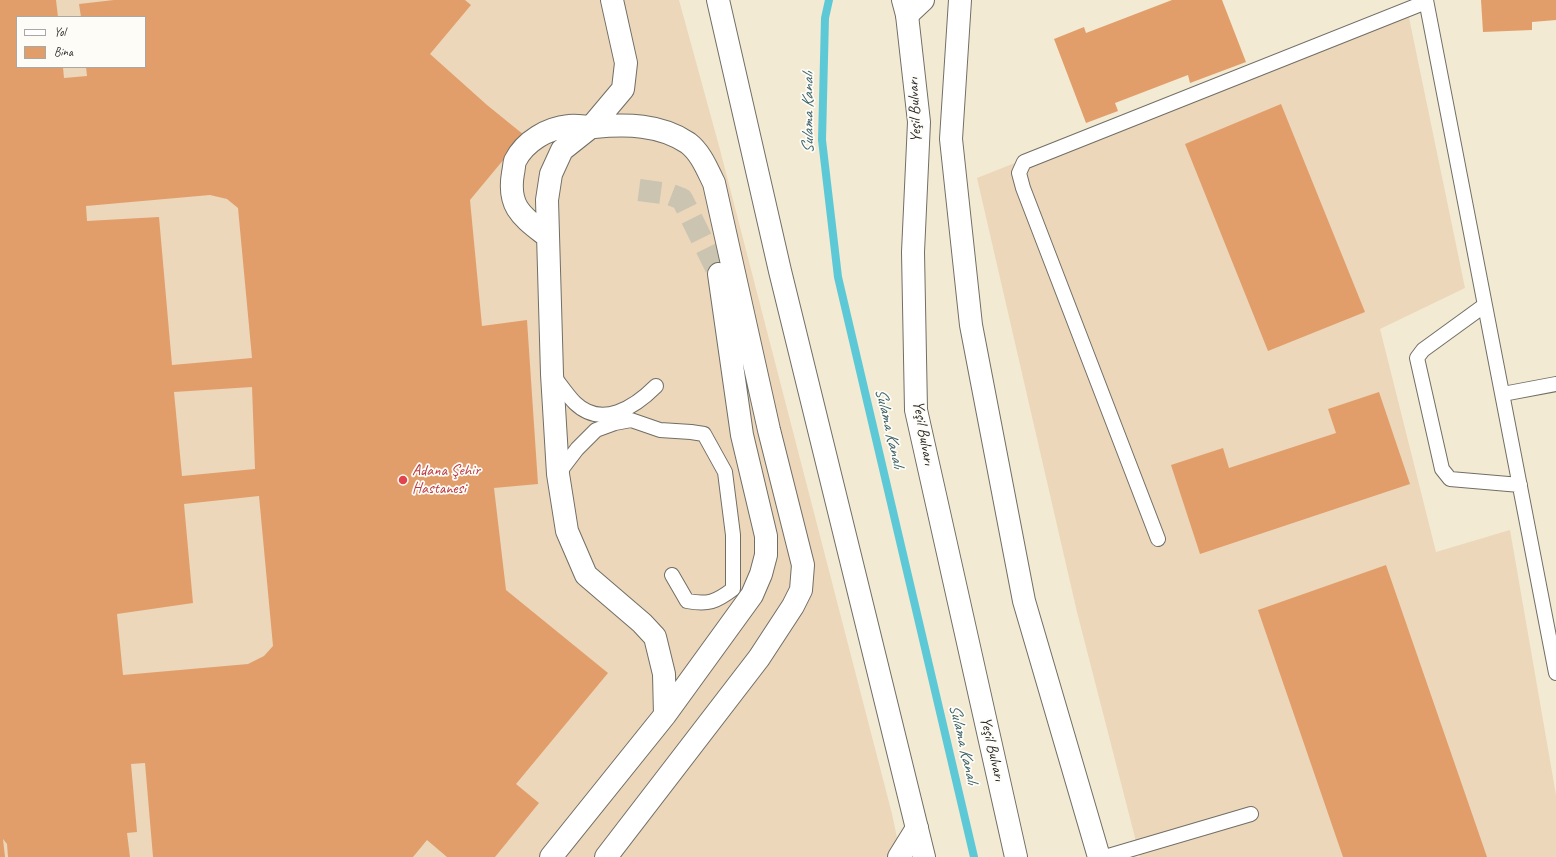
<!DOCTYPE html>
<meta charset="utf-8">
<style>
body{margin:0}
#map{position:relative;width:1556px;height:857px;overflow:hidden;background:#f2ead2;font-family:Caveat,sans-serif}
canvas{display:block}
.legend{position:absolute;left:16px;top:16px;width:130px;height:52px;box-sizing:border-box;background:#fdfcf7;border:1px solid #a9a8a5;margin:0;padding:5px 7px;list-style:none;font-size:12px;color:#2b2b2b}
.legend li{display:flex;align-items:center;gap:8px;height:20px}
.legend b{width:20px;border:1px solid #a9a8a5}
</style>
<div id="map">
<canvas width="1556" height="857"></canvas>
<ul class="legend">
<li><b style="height:5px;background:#fff"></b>Yol</li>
<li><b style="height:11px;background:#e29e6a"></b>Bina</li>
</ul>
</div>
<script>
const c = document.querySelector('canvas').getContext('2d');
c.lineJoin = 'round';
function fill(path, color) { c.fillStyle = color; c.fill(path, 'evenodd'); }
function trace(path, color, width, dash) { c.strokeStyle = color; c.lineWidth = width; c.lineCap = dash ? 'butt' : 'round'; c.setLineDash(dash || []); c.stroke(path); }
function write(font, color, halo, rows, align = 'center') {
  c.font = font + ' Caveat,sans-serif'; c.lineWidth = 3.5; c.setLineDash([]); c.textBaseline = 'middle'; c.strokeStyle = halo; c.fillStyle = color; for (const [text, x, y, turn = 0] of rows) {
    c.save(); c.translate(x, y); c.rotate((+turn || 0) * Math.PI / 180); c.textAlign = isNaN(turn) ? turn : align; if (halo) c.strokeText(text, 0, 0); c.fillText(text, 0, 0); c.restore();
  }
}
fill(new Path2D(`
 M 0,0 L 679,0 L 719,146 L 892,814 L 901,857 L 0,857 ZM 17,17 L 145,17 L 145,67 L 17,67 Z
 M 1407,8 L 1465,288 L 1380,329 L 1436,552 L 1510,530 L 1556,795 L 1556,857 L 1140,857 L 1077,612 L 977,178 Z`), '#ecd7ba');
trace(new Path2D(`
 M 829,0 L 825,18 L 822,140 L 838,277 L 974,857`), '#5ec9d6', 8);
fill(new Path2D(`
 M 0,0 L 56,0 L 58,17 L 17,17 L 17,67 L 63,67 L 64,78 L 87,76 L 86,67 L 145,67 L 145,17 L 81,17 L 79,4 L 114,0 L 465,0 L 471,5 L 430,54 L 487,105 L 524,135 L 470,200 L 482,326 L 527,320 L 538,484 L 494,488 L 506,590 L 608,673 L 516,784 L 539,803 L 495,857 L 447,857 L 427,840 L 413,857 L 153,857 L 145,763 L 131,764 L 137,832 L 127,833 L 130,857 L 8,857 L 7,844 L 3,839 L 5,857 L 0,857 ZM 210,195 L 227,199 L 238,208 L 252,358 L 172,365 L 159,217 L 87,221 L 86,206 ZM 252,387 L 255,469 L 182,476 L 174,392 ZM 259,496 L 273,646 L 264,656 L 248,664 L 123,675 L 117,614 L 193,603 L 184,504 Z
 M 1172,0 L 1222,0 L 1246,62 L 1190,83 L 1188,75 L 1115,103 L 1118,111 L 1086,123 L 1054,39 L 1084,27 L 1086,33 Z
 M 1481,0 L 1556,0 L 1556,20 L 1532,22 L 1532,30 L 1483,32 Z
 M 1281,104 L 1365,312 L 1268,351 L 1185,144 Z
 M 1379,392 L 1410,484 L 1200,554 L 1171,465 L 1223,448 L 1229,468 L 1336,433 L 1328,409 Z
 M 1386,565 L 1487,857 L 1343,857 L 1258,610 Z`), '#e29e6a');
trace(new Path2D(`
 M 639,190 L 669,194 L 682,199 L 719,274`), '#cac4b1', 22, [22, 11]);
const lane = new Path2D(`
 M 1426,0 L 1556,673
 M 1485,305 L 1423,350 L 1417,358 L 1442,469 L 1450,479 L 1520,485
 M 552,374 C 560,384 567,395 575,403 C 602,429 635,407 656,386
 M 1503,394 L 1556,384
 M 558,474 L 577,449 L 596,430 L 615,423 L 631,420 L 660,430 L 691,432 L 704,434 L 725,472 L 733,535 L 733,589 C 716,602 708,605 687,601 L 672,575
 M 1158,539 L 1023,188 L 1019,173 L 1024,162 L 1426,2
 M 1105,857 L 1251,814`);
const street = new Path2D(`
 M 960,0 L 951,139 L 971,325 L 1024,601 L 1099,857
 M 907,15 L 923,0
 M 548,237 C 523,217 507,208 513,173 C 514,169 514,164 515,161 C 525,141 548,128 569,126 C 577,125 586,127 594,127 C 626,124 660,124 688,143 C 701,153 707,169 714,183 L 769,430 L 803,565 L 801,590 L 793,606 L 759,658 L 606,857
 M 665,715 L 752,595 L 761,574 L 766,555 L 766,536 L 742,435 L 719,274
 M 551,857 L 665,715 L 664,674 L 655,637 L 642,623 L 586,575 L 567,531 L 558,474 L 552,374 L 547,200 L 551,174 L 562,150 L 591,127 L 623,89 L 626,63 L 612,0
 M 899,857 L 917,828`);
const secondary = new Path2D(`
 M 718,0 L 780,271 L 924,857
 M 903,0 L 907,15 L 919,122 L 913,252 L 916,410 L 1016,857`);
trace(lane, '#716e65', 16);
trace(street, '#716e65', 24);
trace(secondary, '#716e65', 24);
trace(lane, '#fff', 14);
trace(street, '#fff', 22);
trace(secondary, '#fff', 22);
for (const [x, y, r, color] of [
 [403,480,5,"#e0444e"]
]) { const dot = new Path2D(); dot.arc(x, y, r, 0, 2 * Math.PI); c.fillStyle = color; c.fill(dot); trace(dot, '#fdfcf7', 1.5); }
write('16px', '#2b2b2b', '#fdfcf7', [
 ["Yeşil Bulvarı",915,110,-93],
 ["Yeşil Bulvarı",923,433,80],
 ["Yeşil Bulvarı",992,749,77]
]);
write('16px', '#be3a42', '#fdfcf7', [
 ["Adana Şehir",412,471],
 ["Hastanesi",412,489]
], 'left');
write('italic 17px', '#3d6267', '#fdfcf7', [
 ["Sulama Kanalı",809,113,-90],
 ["Sulama Kanalı",889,428,77],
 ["Sulama Kanalı",963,744,77]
]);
</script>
